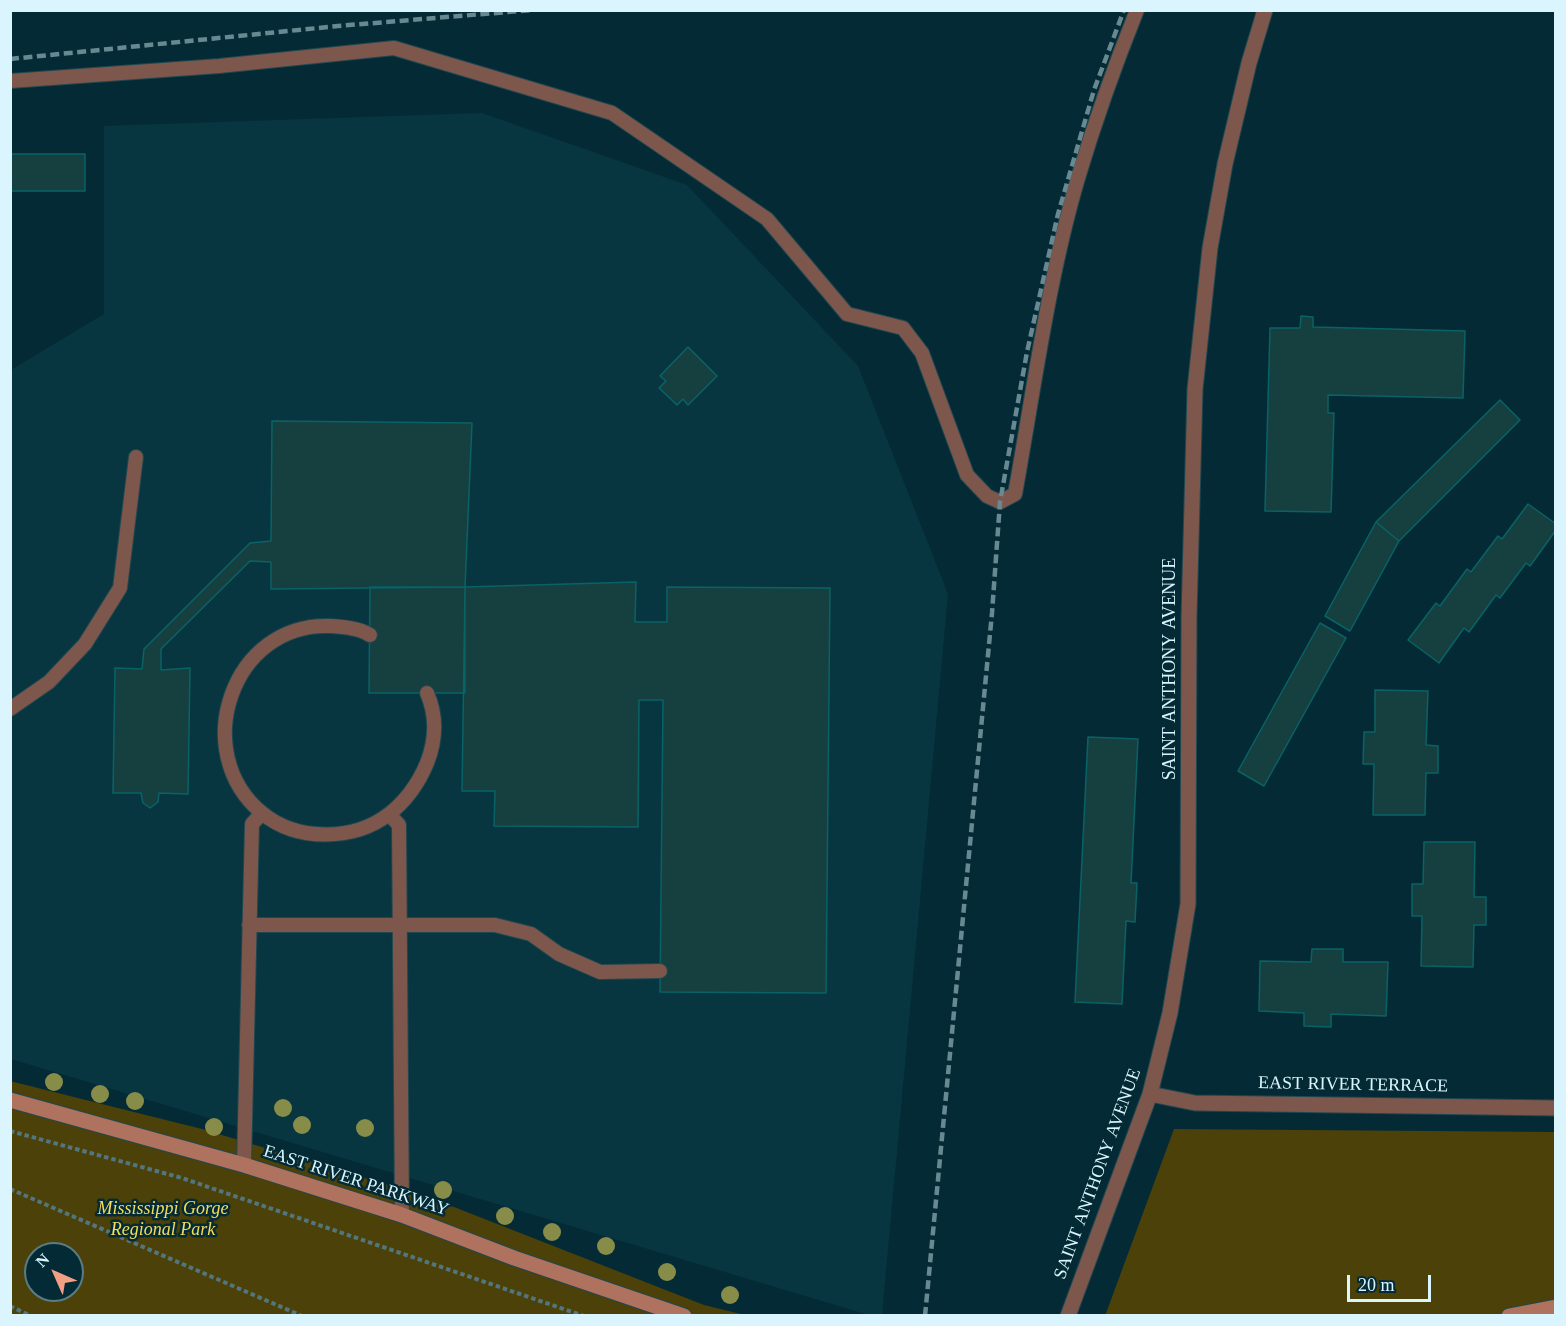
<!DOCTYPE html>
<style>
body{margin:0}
#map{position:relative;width:1566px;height:1326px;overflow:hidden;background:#042b35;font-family:Georgia,serif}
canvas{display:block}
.frame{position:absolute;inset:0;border:12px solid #dbf5fe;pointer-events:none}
.north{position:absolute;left:24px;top:1242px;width:60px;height:60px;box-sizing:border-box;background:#042b35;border:2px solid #5a7c85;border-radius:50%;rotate:315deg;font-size:16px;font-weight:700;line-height:24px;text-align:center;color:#dbf5fe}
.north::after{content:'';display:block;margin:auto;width:21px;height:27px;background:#f39f84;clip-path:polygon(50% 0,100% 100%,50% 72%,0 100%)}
.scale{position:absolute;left:1347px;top:1275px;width:84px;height:27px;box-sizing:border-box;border:3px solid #dbf5fe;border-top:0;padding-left:8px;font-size:18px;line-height:21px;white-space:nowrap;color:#dbf5fe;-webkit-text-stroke:4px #042b35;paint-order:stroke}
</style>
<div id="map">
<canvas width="1566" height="1326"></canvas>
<div class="frame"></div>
<div class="north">N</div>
<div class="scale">20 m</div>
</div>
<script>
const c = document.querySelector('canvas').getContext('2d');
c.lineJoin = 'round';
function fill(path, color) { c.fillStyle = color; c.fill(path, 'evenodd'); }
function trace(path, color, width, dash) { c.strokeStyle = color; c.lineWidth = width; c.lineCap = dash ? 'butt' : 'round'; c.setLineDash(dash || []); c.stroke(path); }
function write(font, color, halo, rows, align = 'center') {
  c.font = font + ' Georgia,serif'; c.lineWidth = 5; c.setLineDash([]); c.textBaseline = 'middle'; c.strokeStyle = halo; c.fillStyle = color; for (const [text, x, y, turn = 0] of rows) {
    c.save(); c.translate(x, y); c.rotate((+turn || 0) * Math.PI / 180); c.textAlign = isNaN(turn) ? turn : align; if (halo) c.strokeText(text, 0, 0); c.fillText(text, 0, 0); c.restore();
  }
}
fill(new Path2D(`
 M 482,113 L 687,185 L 858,366 L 948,594 L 882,1315 L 869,1315 L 11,1059 L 11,370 L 104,314 L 104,126 Z`), '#073641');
fill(new Path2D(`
 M 10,1081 L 202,1129 L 431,1198 L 704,1305 L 745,1315 L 11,1315 ZM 36,1254 L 72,1254 L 72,1290 L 36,1290 Z
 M 1174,1129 L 1555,1132 L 1555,1315 L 1105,1316 Z`), '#4c4108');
const building = new Path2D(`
 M 10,154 L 85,154 L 85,191 L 10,191 Z
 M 1301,316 L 1313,317 L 1313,327 L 1465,331 L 1463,398 L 1328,395 L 1328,413 L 1334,413 L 1331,512 L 1265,511 L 1270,328 L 1300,328 Z
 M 688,347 L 717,376 L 688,405 L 683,399 L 677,405 L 659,388 L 666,381 L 660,376 Z
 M 1500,400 L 1520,420 L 1399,541 L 1376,522 Z
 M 272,421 L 472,423 L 465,587 L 271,589 L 271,562 L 250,561 L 161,649 L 161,670 L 190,668 L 188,794 L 159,793 L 158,802 L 150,808 L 143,803 L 141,793 L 113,793 L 115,668 L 142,669 L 144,649 L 250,543 L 271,541 Z
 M 1528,504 L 1556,524 L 1556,530 L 1530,566 L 1526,563 L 1500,598 L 1496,595 L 1469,632 L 1464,628 L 1439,663 L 1408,640 L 1436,603 L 1440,606 L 1467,569 L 1471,572 L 1498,536 L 1502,539 Z
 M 1376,522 L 1399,541 L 1350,631 L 1325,616 Z
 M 636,582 L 635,622 L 667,622 L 667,587 L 830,588 L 826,993 L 660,992 L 663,700 L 639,700 L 638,827 L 494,826 L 495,791 L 462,791 L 465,587 Z
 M 370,587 L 465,587 L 465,693 L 369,693 Z
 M 1320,623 L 1346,638 L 1264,786 L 1238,771 Z
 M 1375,690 L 1428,691 L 1426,745 L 1438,746 L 1438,773 L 1426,773 L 1425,815 L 1373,815 L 1374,764 L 1363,764 L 1364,732 L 1375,732 Z
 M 1088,737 L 1138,739 L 1131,883 L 1137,883 L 1135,922 L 1126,921 L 1122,1004 L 1075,1002 Z
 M 1424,842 L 1475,842 L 1474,897 L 1486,897 L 1486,925 L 1474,925 L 1473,967 L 1421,966 L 1422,916 L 1412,916 L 1412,884 L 1423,884 Z
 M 1312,949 L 1343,949 L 1343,962 L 1388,962 L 1386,1016 L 1331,1014 L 1331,1027 L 1304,1026 L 1304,1013 L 1259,1011 L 1260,961 L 1311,962 Z`);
fill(building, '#163f40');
trace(building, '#096366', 1.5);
const lane = new Path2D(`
 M 10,81 L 219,66 L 394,48 L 612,113 L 767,219 L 847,314 L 903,328 L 922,353 L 967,475 L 987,496 L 1000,502 L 1015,494 C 1034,389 1048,280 1078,178 C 1095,121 1115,65 1137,10
 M 370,635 C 359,628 343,627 330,626 C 232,622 188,752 262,813 C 297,842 354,841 389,814 C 406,801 419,782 427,763 C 436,740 437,716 427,693
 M 10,709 L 49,682 L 85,644 L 120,588 L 136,457
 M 389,814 L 399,825 L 402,1215
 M 249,925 L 495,925 L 531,934 L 559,954 L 600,972 L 660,971
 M 244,1165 L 252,824 L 262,813`);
const street = new Path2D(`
 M 1150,1094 L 1195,1103 L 1556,1108
 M 1068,1316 L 1150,1094 L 1170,1013 L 1188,904 L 1189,617 L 1195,389 L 1210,248 L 1225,164 L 1249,63 L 1265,10`);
const secondary = new Path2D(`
 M 10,1100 L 244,1165 L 402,1215 L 514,1258 L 684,1316
 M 1509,1316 L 1556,1307`);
trace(lane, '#224751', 16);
trace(street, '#224751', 17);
trace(secondary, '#224751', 17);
trace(new Path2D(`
 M 10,1131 L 182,1178 L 584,1316
 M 10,1189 L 302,1316
 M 10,1306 L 31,1316`), '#53757e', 4, [4.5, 3]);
trace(lane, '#7d574b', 14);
trace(street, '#7d574b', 15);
trace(secondary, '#ae725f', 15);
trace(new Path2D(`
 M 10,59 L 338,26 L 532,10
 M 925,1316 L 992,613 L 1000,502 L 1027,352 L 1058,214 L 1094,90 L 1124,10`), '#688992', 4.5, [9, 4.5]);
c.fillStyle = '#888c49';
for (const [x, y] of [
 [54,1082],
 [100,1094],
 [135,1101],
 [283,1108],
 [302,1125],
 [214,1127],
 [365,1128],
 [443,1190],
 [505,1216],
 [552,1232],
 [606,1246],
 [667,1272],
 [730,1295]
]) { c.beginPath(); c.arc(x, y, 9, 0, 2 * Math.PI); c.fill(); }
write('18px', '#dbf5fe', '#042b35', [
 ["SAINT ANTHONY AVENUE",1170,669,-90],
 ["EAST RIVER TERRACE",1353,1085,1],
 ["SAINT ANTHONY AVENUE",1098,1174,-70],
 ["EAST RIVER PARKWAY",356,1181,18]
]);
write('italic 18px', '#f4db5a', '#042b35', [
 ["Mississippi Gorge",163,1209],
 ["Regional Park",163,1230]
]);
</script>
